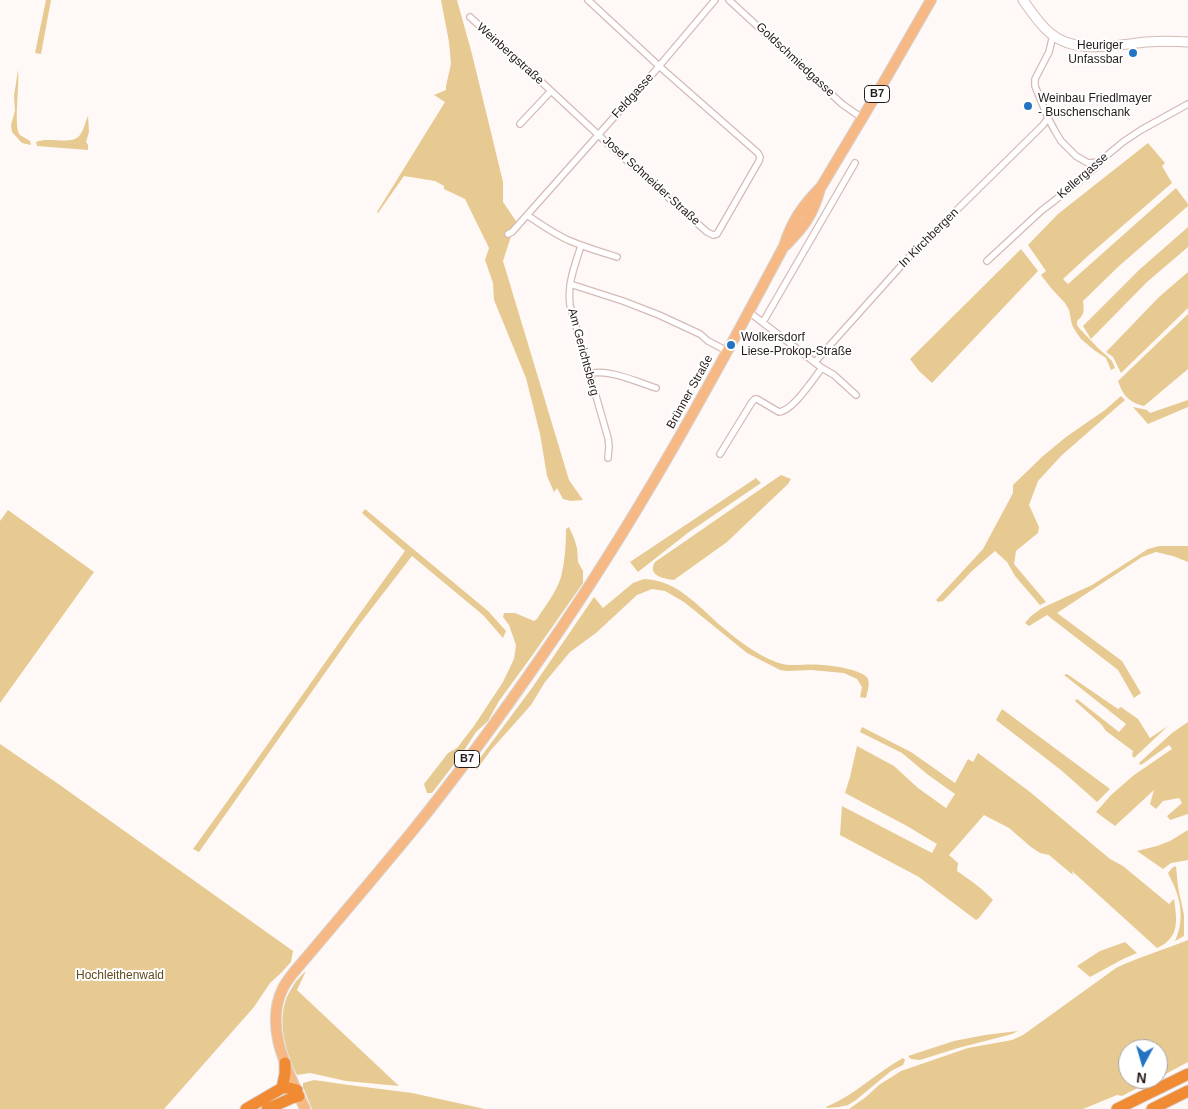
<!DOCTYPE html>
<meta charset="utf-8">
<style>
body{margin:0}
#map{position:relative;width:1188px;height:1109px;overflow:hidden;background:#fef8f7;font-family:Arial,sans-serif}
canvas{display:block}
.north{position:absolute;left:1118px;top:1039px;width:50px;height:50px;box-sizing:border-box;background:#fff;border:1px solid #a7a4a3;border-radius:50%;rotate:186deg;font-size:14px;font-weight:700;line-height:20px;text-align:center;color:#241b1a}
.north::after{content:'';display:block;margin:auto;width:18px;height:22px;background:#2273c2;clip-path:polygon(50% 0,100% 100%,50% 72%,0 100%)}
</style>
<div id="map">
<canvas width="1188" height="1109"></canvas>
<div class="north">N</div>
</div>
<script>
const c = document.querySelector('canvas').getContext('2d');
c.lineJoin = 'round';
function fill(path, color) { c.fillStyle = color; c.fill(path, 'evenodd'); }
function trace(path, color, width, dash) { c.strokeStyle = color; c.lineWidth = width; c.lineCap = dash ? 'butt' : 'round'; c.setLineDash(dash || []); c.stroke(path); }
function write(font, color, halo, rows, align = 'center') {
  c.font = font + ' Arial,sans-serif'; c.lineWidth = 4; c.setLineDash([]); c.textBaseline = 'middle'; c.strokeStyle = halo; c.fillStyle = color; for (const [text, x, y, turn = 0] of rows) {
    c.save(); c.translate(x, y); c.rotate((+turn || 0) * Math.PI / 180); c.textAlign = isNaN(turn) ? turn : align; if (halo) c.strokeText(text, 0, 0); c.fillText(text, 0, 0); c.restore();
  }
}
fill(new Path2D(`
 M 46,0 L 51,0 L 41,54 L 35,53 Z
 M 441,0 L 457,0 L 472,54 L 503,182 L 503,202 L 516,221 L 503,261 L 569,480 L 583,500 L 571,501 L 563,499 L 557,488 L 554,492 L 547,476 L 540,434 L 526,378 L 494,300 L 493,283 L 485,260 L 489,248 L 465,199 L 444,189 L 444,186 L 435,181 L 404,176 L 378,213 L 377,212 L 445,102 L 434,95 L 446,90 L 446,86 L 451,64 L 449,42 Z
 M 18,70 C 20,82 13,128 20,135 C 23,137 27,139 30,141 L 31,145 L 22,143 L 12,132 L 11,125 L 15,111 L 14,96 Z
 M 88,116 L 89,132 L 86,142 L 88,145 L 88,150 L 37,146 L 36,142 C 48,136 72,146 80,135 C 84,130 85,122 88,116 Z
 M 1148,143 L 1165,163 L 1162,166 L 1172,183 L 1089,255 L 1063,279 L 1068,284 L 1176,188 L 1188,204 L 1188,206 L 1119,266 L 1083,301 C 1084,311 1085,314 1077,321 L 1077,325 L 1080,329 L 1099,349 L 1107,356 L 1112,361 L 1115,368 L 1111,370 L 1106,358 L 1094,350 L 1081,339 L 1076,332 L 1072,325 L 1069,310 L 1065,303 L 1051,288 L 1041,275 L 1046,271 L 1028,245 L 1058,214 Z
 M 1188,227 L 1188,247 L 1147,282 L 1091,339 L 1083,326 L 1139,270 Z
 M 1021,249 L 1038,271 L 932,383 L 919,371 L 910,359 Z
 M 1188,272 L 1188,308 L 1121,373 L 1113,357 L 1106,352 L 1159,297 Z
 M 1188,314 L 1188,369 L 1144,406 C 1128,402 1123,395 1118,381 Z
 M 1121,396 L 1125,400 L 1062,455 L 1038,481 L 1029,505 L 1039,527 L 1038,533 L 1016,551 L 1014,564 L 1046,602 L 1040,605 L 1015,576 L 1007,562 L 995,551 L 972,571 L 943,601 L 938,602 L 936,600 L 983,549 L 1013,493 L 1013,485 L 1043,456 L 1066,437 L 1105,410 Z
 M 1188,400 L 1188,407 L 1148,424 L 1133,407 L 1147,410 L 1150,413 Z
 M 781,475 L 791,479 L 788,484 L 727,542 L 674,580 C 663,579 647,575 655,562 Z
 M 756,478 L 761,483 L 689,532 L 638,572 L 630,562 Z
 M 365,509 L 488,611 L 506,631 L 503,638 L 483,615 L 412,556 L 358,626 L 199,852 L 193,849 C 265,750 333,649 405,551 L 362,513 Z
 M 8,510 L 94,572 L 0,703 L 0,521 Z
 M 569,527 L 574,538 L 577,548 L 578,562 L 583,571 L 583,583 L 534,653 L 499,701 L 488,721 L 476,732 L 461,755 L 432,793 L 427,793 L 424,784 L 448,753 L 457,748 L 474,726 L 503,682 L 514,659 L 516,645 L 509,625 L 503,617 L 504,613 L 515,613 L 534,621 L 537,619 C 545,606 556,593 561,577 C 565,561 566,545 566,529 Z
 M 1159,546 L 1188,546 L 1188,562 L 1173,556 L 1156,552 L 1142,557 L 1057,613 L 1122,661 L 1141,693 L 1134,698 L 1118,670 L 1047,615 L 1029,626 L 1025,623 L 1031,616 L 1042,608 L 1092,585 L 1148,549 Z
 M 644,579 C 677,580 698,606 721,626 C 738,640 755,654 776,662 C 791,668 805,663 821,665 C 831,665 864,670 868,679 C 870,685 867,693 866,698 L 860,697 L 862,687 L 857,679 L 844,673 L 811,670 L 787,671 L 780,670 L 747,653 L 684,602 L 665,591 L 652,589 L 637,595 L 596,633 L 570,652 L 545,682 L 531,705 L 491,750 L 477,769 L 474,766 L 532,688 L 594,597 L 603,608 L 633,583 Z
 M 1067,674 L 1118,709 L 1121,707 L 1138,719 L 1150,738 L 1168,726 L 1134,758 L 1132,755 L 1133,751 L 1106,731 L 1101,724 L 1075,701 L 1077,699 L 1119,732 L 1126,724 L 1064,675 Z
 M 1002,709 L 1110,789 L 1097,802 L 1061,770 L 996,720 Z
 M 1188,722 L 1188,814 L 1170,820 L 1167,816 L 1182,803 L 1179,798 L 1163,801 L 1156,809 L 1150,804 L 1154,790 L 1115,826 L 1096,812 L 1111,795 L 1134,775 L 1172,749 L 1169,745 L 1141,765 L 1139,763 L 1172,733 Z
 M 862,727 L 911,752 L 955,783 L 968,759 L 973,762 L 978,753 L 1030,792 L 1110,859 L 1123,866 L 1169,904 L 1174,899 C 1177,920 1180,938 1157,948 L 1072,871 L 1073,875 L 1049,855 L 1040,853 L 1031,847 L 1009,828 L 984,815 L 949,855 L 958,863 L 957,871 C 970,880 982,888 993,900 L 979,918 L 976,920 L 919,877 L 840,835 L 842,806 L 932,853 L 937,844 L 907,826 L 845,793 L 850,777 L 857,746 L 894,766 L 918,788 L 946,808 L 955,794 L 927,774 L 902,753 L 860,732 Z
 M 0,744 L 57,783 L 293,951 L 291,962 L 281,973 L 270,983 L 254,1007 L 164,1109 L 0,1109 Z
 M 1188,830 L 1188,860 L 1171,863 L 1163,869 L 1137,851 L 1157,846 L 1170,841 Z
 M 1176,866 L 1178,887 L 1184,915 L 1184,936 L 1175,941 C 1183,924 1182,905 1175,888 C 1173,883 1170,878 1168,873 L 1172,868 Z
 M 1188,940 L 1188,1062 L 1158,1078 L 1158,1049 L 1128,1049 L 1128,1079 L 1155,1079 L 1122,1096 L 1117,1095 L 1083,1109 L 849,1109 L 866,1097 L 879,1085 L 901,1071 L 968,1048 L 1012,1040 L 1023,1035 L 1116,968 C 1138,957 1164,950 1188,940 Z
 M 1125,942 L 1137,953 L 1123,959 L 1090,977 L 1077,966 L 1100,951 Z
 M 306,971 L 297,990 L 399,1086 L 346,1081 L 310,1073 L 297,1075 C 284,1048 274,1013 293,986 C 296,980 301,976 306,971 Z
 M 1018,1031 L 1012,1034 L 958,1048 L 920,1060 L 911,1059 L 908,1056 L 954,1041 L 985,1035 Z
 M 903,1058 L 905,1060 L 903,1065 L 891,1071 L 856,1100 L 848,1105 L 839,1107 L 827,1108 L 826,1107 C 855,1095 877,1072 903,1058 Z
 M 314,1080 L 349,1085 L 412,1093 L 485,1109 L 312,1109 L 303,1087 L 303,1083 Z`), '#e7ca91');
const street = new Path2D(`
 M 729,0 L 842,104 L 862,118
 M 470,17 L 535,76 L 606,142 L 707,232 L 713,235 L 717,234 L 759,161 L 760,157 L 758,153 L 659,66 L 588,0
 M 1053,35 L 1049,52 L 1035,79 L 1035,86 L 1048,118 L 1055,131 L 1061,141 L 1076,156 L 1088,163 L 1099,162
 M 520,124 L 551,91
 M 527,215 C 540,224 553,233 568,240 C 584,247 601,252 617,257
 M 508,234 L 512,232 L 655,71 L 715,0
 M 581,246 C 575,265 567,284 570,305 L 608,438 L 609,446 L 608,458
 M 987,261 L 1041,211 L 1076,184 L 1096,167 L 1099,162 L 1123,142 L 1141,130 L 1188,104
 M 570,284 L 623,301 L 659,315 L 700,334 L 708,341 L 727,351
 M 749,312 L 822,368 L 834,375 L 856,395
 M 763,322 L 855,163
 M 815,362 L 909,257 L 1043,125 L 1048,118
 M 588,374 C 608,368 637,382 656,388
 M 720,454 L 752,402 L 755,399 L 757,399 L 779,412 C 793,411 813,379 822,368`);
const secondary = new Path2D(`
 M 1023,0 C 1031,11 1039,24 1050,33 C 1076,55 1115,45 1146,42 C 1160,41 1174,41 1188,42`);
const primary = new Path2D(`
 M 785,246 C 804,227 813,215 820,189
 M 305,1109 C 289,1073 263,1028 283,988 C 286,982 290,977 294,972 C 333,926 372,880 410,834 C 458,775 502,714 544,653 C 634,524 710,385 784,246 C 792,221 802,206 821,187 L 885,80 L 931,0`);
const highway = new Path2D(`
 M 282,1088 L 285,1074 L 285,1063
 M 246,1109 L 282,1088 L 289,1088 L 297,1090
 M 267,1109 L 292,1098 L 299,1096
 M 1117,1109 L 1188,1074
 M 1152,1109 L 1188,1091`);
trace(street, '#d4bbb7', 8);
trace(secondary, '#d4bbb7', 11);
trace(primary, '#d8d6d6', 12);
trace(highway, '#d8d6d6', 13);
trace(street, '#fff', 5.5);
trace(secondary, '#fff', 9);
trace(primary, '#f6b985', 10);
trace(highway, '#f08a33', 11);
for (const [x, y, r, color] of [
 [1133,53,5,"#2273c2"],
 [1028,106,5,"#2273c2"],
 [731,345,5,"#2273c2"]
]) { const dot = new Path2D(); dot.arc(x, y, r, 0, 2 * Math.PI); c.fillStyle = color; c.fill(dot); trace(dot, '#fff', 2); }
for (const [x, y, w] of [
 [877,94,25],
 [467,759,25]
]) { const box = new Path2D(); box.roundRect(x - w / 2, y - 8.5, w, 17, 4); c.fillStyle = '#fff'; c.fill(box); trace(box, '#241b1a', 1); }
write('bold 11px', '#241b1a', null, [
 ["B7",877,94],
 ["B7",467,759]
]);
write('12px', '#241b1a', '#fff', [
 ["Heuriger",1123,46,"right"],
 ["Unfassbar",1123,60,"right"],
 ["Weinbau Friedlmayer",1038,99],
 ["- Buschenschank",1038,113],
 ["Wolkersdorf",741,338],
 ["Liese-Prokop-Straße",741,352]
], 'left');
write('12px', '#241b1a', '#fff', [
 ["Weinbergstraße",510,54,42],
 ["Goldschmiedgasse",795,60,43],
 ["Feldgasse",633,96,-48],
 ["Kellergasse",1083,176,-41],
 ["Josef Schneider-Straße",651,181,42],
 ["In Kirchbergen",929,238,-45],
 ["Am Gerichtsberg",583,352,75],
 ["Brünner Straße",690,392,-61]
]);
write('12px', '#604b1e', '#fff', [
 ["Hochleithenwald",120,976]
]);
</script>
